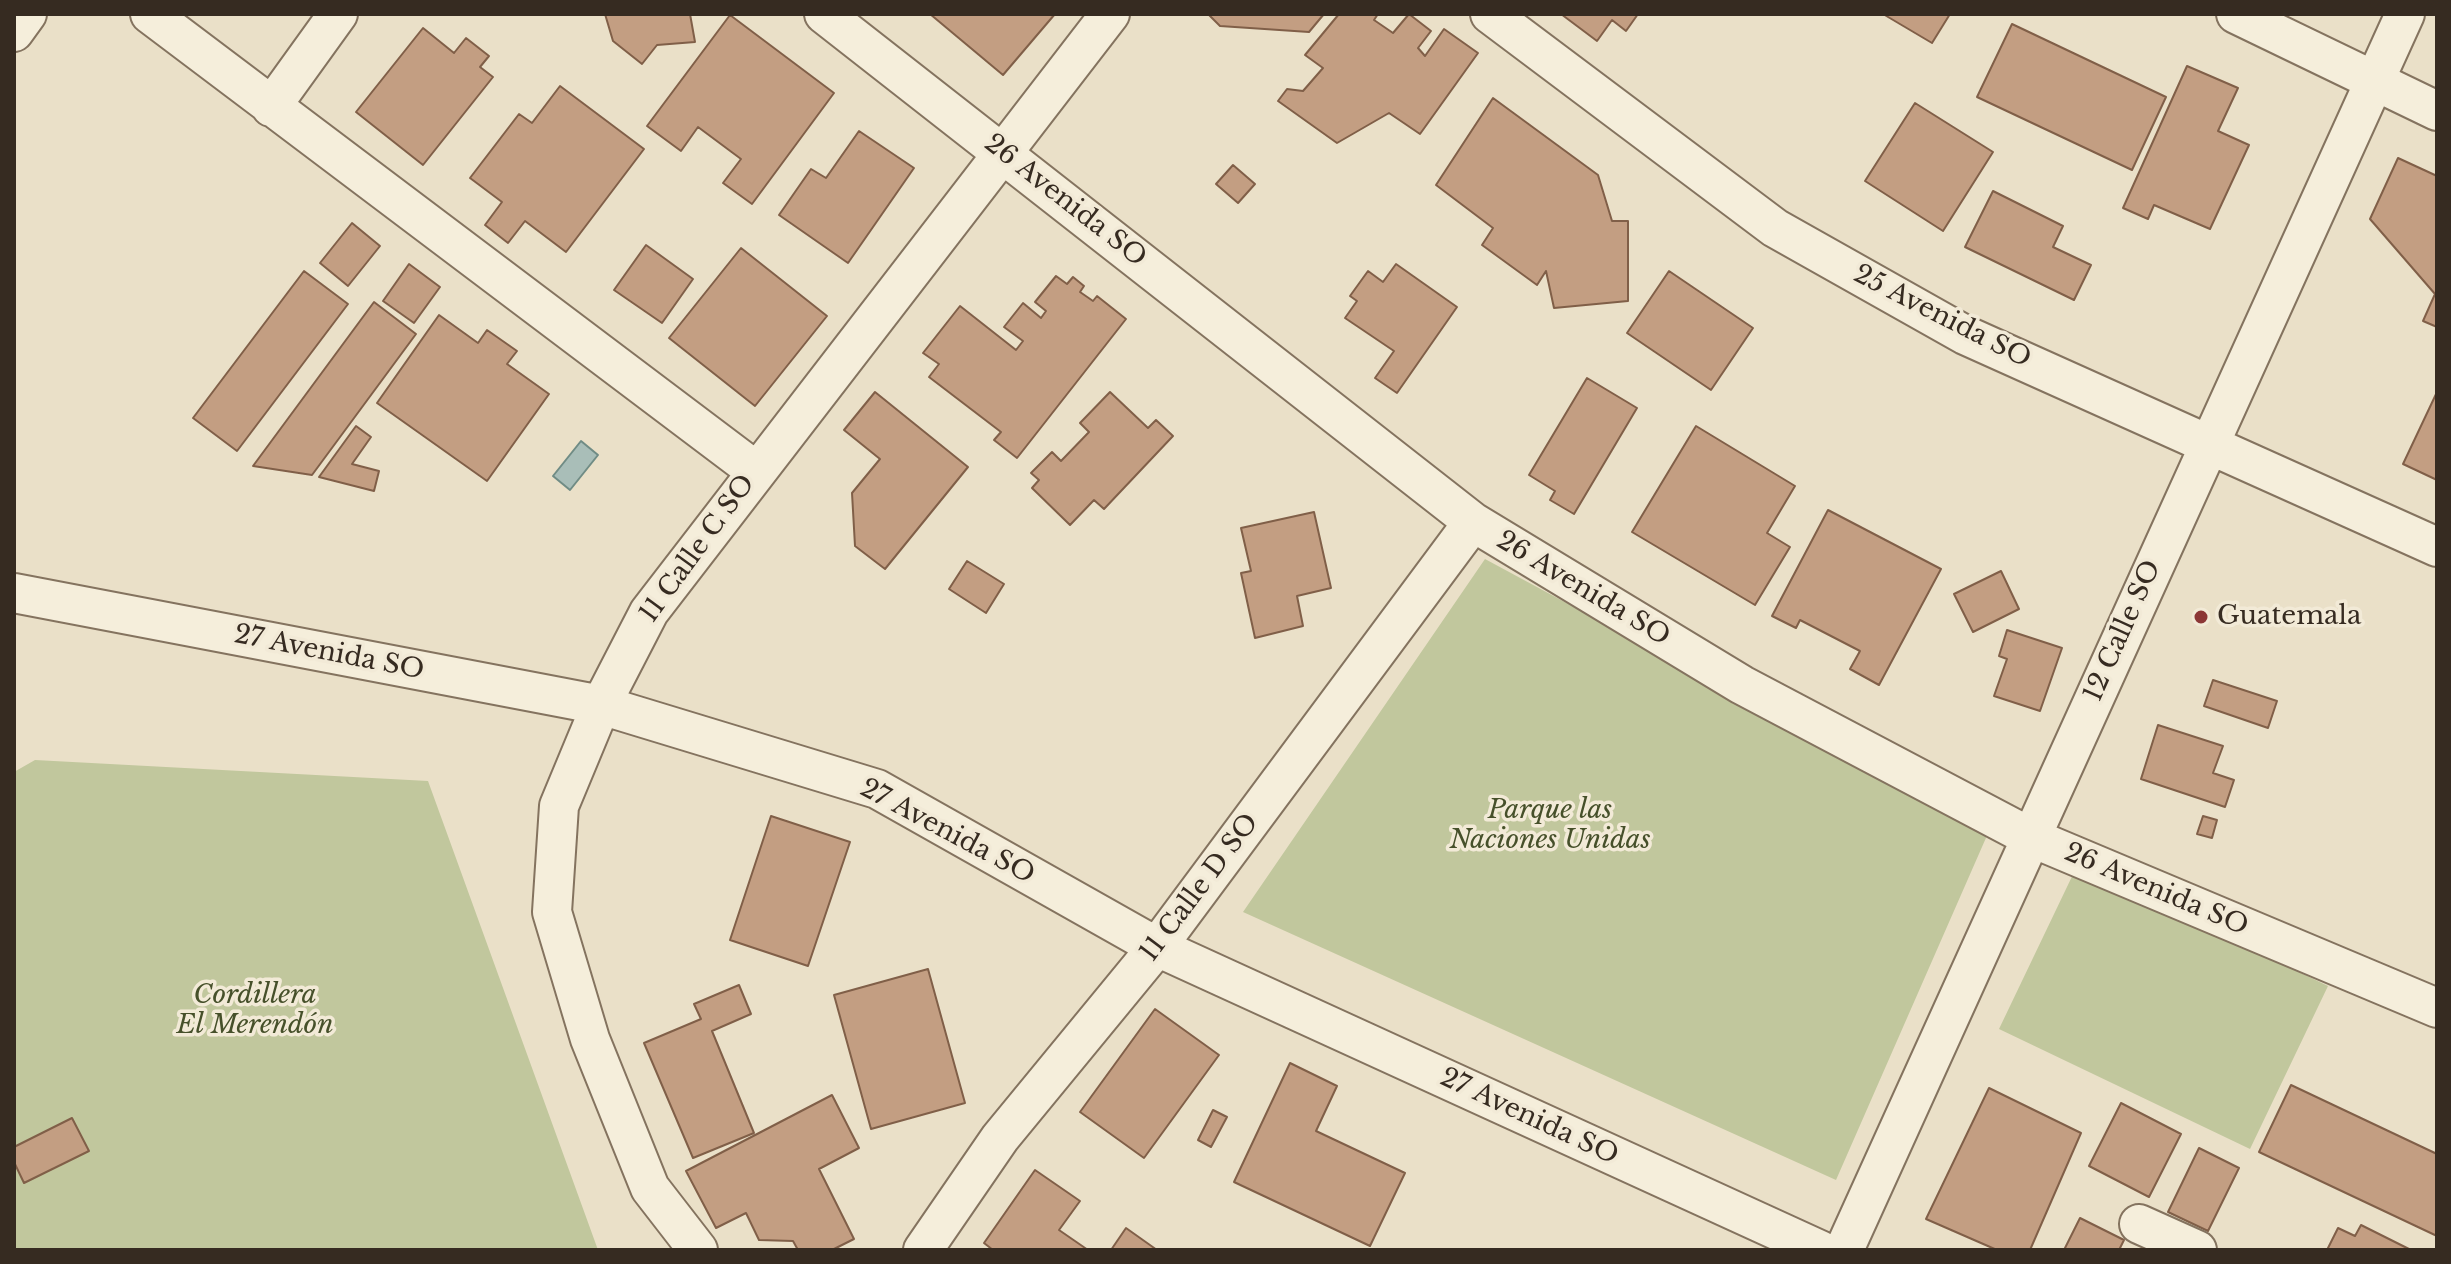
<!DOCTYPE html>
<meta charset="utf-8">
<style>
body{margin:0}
#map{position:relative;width:2451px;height:1264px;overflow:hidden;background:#eae0c8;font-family:"Libre Baskerville",serif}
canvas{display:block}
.frame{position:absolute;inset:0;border:16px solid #362b21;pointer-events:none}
</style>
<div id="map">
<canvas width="2451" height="1264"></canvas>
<div class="frame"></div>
</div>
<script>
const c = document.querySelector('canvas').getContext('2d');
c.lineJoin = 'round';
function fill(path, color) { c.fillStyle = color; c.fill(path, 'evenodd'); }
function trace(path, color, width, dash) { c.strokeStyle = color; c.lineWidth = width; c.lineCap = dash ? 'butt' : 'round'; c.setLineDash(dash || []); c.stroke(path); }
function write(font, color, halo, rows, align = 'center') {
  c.font = font + ' "Libre Baskerville",serif'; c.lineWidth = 7; c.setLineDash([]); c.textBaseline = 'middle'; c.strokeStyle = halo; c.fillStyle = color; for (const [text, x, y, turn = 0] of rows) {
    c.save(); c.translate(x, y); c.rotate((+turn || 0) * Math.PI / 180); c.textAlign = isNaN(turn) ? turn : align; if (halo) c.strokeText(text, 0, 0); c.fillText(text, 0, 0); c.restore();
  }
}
fill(new Path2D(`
 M 1485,559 L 1989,831 L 1836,1180 L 1243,912 Z
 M 35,760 L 428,781 L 598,1250 L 14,1250 L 14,772 Z
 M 2077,866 L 2328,986 L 2250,1149 L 1999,1029 Z`), '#c1c79d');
const water = new Path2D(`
 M 581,441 L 598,455 L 570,490 L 553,476 Z`);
fill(water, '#a9beb8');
trace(water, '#708c85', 2);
const building = new Path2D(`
 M 605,14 L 690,14 L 695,42 L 657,45 L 642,64 L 613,41 Z
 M 930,14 L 1055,14 L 1003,75 Z
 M 1208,14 L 1324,14 L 1309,32 L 1220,26 Z
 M 1339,14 L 1378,14 L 1374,20 L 1393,33 L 1409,14 L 1431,31 L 1418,48 L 1425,56 L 1444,29 L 1478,53 L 1420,134 L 1389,113 L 1337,143 L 1278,101 L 1287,89 L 1303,91 L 1323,68 L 1305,55 Z
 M 1561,14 L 1638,14 L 1626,31 L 1612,20 L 1597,41 Z
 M 1883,14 L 1950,14 L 1932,43 Z
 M 730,15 L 834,93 L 752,204 L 723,183 L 741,159 L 698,127 L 681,151 L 647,126 Z
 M 2012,24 L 2166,97 L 2132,170 L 1977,97 Z
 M 423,28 L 454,53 L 466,38 L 489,56 L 480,67 L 493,77 L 423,165 L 356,112 Z
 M 2187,66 L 2238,88 L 2218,131 L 2249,145 L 2210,229 L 2154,205 L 2148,219 L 2123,208 Z
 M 560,86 L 644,149 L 566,252 L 525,221 L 508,243 L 485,225 L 502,202 L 470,178 L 519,114 L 532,123 Z
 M 1493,98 L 1598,175 L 1612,221 L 1628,221 L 1628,301 L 1554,308 L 1546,271 L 1537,285 L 1482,245 L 1493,228 L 1436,185 Z
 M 1915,103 L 1993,152 L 1943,231 L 1865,181 Z
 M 859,131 L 914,168 L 848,263 L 779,215 L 811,169 L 826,178 Z
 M 2398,158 L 2437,176 L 2437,327 L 2423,321 L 2435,294 L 2370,219 Z
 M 1233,165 L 1255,184 L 1238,203 L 1216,184 Z
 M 1993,191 L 2063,226 L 2053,247 L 2091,265 L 2074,300 L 1965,247 Z
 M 352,223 L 380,246 L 348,286 L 320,263 Z
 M 646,245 L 693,279 L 662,323 L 614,290 Z
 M 741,248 L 827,316 L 755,406 L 669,338 Z
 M 409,264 L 440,287 L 414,323 L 383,301 Z
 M 1396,264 L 1457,307 L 1397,393 L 1375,378 L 1394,351 L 1345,318 L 1357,301 L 1350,296 L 1368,271 L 1383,282 Z
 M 304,271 L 348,304 L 237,451 L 193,418 Z
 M 1669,271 L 1753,328 L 1711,390 L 1627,333 Z
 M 1056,276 L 1067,284 L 1073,277 L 1084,286 L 1080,292 L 1093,301 L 1097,296 L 1126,319 L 1017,458 L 994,440 L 1001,432 L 929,377 L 939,364 L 923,353 L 960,306 L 1016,350 L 1023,341 L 1004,327 L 1023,303 L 1041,318 L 1046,311 L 1035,302 Z
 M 374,302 L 416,334 L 312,475 L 253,466 Z
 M 439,315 L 478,343 L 487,330 L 517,351 L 507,364 L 549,394 L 487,481 L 377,403 Z
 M 1587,378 L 1637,408 L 1574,514 L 1550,500 L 1555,491 L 1529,475 Z
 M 875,392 L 968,467 L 885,569 L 855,546 L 852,493 L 880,459 L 844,430 Z
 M 1110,392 L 1148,428 L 1156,420 L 1173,436 L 1104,509 L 1094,500 L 1070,525 L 1032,488 L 1039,480 L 1031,473 L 1052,452 L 1061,461 L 1089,432 L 1080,423 Z
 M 2437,392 L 2437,480 L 2403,464 Z
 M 356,426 L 371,437 L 352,464 L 379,471 L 374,491 L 319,477 Z
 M 1696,426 L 1795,486 L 1767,533 L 1790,547 L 1755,605 L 1632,532 Z
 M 1828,510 L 1941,569 L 1879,685 L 1850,669 L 1860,651 L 1800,620 L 1796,628 L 1772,616 Z
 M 1314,512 L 1331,588 L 1297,596 L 1303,626 L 1255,638 L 1241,573 L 1251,571 L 1241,528 Z
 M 967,561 L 1004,584 L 986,613 L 949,589 Z
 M 2001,571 L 2019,609 L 1973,632 L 1954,594 Z
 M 2007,630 L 2062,648 L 2040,711 L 1994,696 L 2007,659 L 1999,656 Z
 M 2213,680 L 2277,701 L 2268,728 L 2204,706 Z
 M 2158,725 L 2223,746 L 2213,773 L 2234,780 L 2225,807 L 2141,779 Z
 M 771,816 L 850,842 L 808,966 L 730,940 Z
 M 2203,816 L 2217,820 L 2212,838 L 2197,834 Z
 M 928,969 L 965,1103 L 871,1129 L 834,995 Z
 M 739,985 L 751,1014 L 712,1031 L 754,1133 L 693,1158 L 644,1043 L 701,1019 L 694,1004 Z
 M 1155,1009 L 1219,1055 L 1144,1158 L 1080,1112 Z
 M 1290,1063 L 1337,1086 L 1316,1131 L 1405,1173 L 1370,1246 L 1234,1182 Z
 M 2291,1085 L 2437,1154 L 2437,1236 L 2259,1152 Z
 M 1989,1088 L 2081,1133 L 2030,1250 L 1997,1250 L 1926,1219 Z
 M 832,1095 L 859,1148 L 819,1169 L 854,1239 L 832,1250 L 798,1250 L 793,1241 L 759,1240 L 746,1213 L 716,1228 L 686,1171 Z
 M 2121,1103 L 2181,1134 L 2149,1197 L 2089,1166 Z
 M 1213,1110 L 1227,1117 L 1211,1147 L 1198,1140 Z
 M 72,1118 L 89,1151 L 24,1183 L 14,1162 L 14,1147 Z
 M 2199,1148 L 2239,1168 L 2208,1231 L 2168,1212 Z
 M 1035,1170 L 1080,1201 L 1059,1230 L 1088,1250 L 993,1250 L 984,1243 Z
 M 2080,1218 L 2124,1240 L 2119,1250 L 2064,1250 Z
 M 2361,1225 L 2409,1249 L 2408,1250 L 2327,1250 L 2338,1228 L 2355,1236 Z
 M 1126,1228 L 1157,1250 L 1111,1250 Z`);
fill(building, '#c39e82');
trace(building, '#805f48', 2);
const street = new Path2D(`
 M 150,14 L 756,471
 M 824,14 L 1473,522 L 1742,685 L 2030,837 L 2437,1008
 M 1490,14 L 1775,228 L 1965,335 L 2437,547
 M 2236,14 L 2437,111
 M 14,32 L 27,14
 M 271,107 L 338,14
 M 14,593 L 601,705 L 877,789 L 1157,947 L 1820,1250
 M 2139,1224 L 2197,1250
 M 698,1250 L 650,1188 L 590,1039 L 552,912 L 559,806 L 601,705 L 649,612 L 1110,14
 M 923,1250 L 1000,1138 L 1157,947 L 1473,522
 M 1844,1250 L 2405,14`);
trace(street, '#84735f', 42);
trace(street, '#f5eedb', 38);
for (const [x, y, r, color] of [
 [2201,617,8,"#8c3736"]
]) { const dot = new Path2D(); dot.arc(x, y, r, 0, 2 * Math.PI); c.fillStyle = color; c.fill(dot); trace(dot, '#f2ead7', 3); }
write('26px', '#362b21', '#f2ead7', [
 ["26 Avenida SO",1065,201,38],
 ["25 Avenida SO",1942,317,27],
 ["11 Calle C SO",698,549,-54],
 ["26 Avenida SO",1583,589,31],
 ["12 Calle SO",2123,631,-66],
 ["27 Avenida SO",329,653,11],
 ["27 Avenida SO",947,832,28],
 ["11 Calle D SO",1200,888,-53],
 ["26 Avenida SO",2156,890,23],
 ["27 Avenida SO",1529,1117,25]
]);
write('26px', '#362b21', '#f2ead7', [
 ["Guatemala",2217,617]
], 'left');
write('italic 26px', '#46502a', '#f2ead7', [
 ["Parque las",1550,811],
 ["Naciones Unidas",1550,841],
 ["Cordillera",255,996],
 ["El Merendón",255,1026]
]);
</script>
